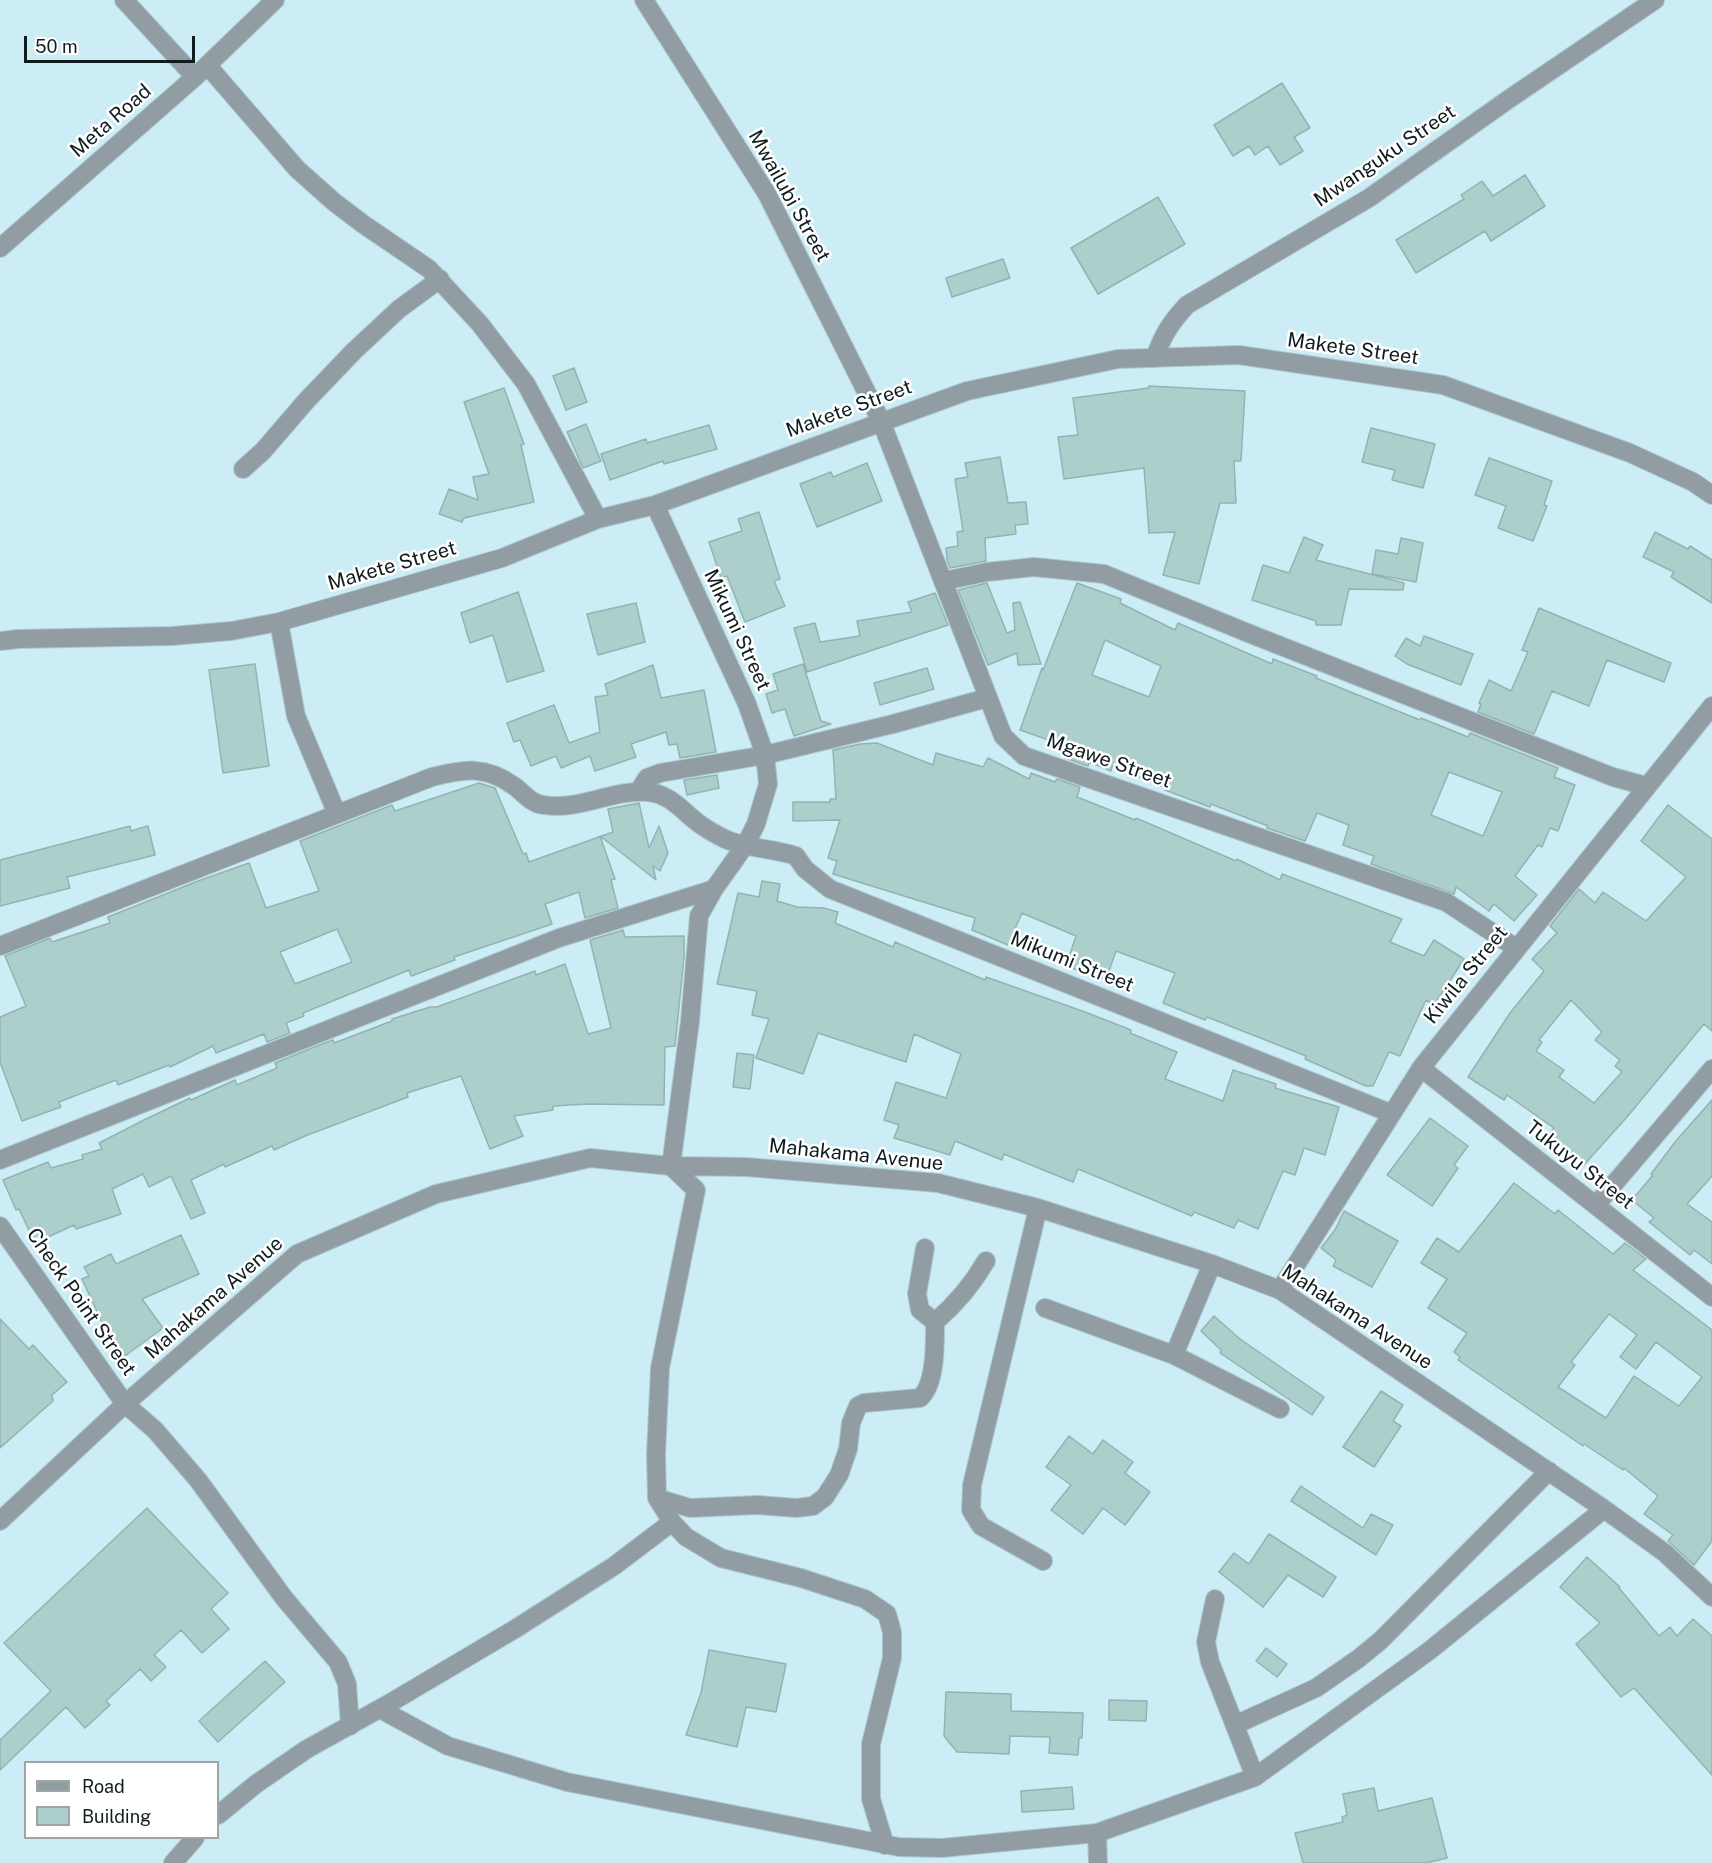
<!DOCTYPE html>
<style>
body{margin:0}
#map{position:relative;width:1712px;height:1863px;overflow:hidden;background:#ccedf5;font-family:"Public Sans",sans-serif}
canvas{display:block}
.legend{position:absolute;left:24px;top:1761px;width:195px;height:78px;box-sizing:border-box;background:#fff;border:2px solid #9fa5a5;margin:0;padding:8px 10px;list-style:none;font-size:18px;color:#101d1f}
.legend li{display:flex;align-items:center;gap:12px;height:30px}
.legend b{width:30px;border:2px solid #9fa5a5}
.scale{position:absolute;left:24px;top:36px;width:171px;height:27px;box-sizing:border-box;border:3px solid #101d1f;border-top:0;padding-left:8px;font-size:18px;line-height:21px;white-space:nowrap;color:#101d1f;-webkit-text-stroke:4px #fff;paint-order:stroke}
</style>
<div id="map">
<canvas width="1712" height="1863"></canvas>
<ul class="legend">
<li><b style="height:8px;background:#919ca3"></b>Road</li>
<li><b style="height:16px;background:#adcfcc"></b>Building</li>
</ul>
<div class="scale">50 m</div>
</div>
<script>
const c = document.querySelector('canvas').getContext('2d');
c.lineJoin = 'round';
function fill(path, color) { c.fillStyle = color; c.fill(path, 'evenodd'); }
function trace(path, color, width, dash) { c.strokeStyle = color; c.lineWidth = width; c.lineCap = dash ? 'butt' : 'round'; c.setLineDash(dash || []); c.stroke(path); }
function write(font, color, halo, rows, align = 'center') {
  c.font = font + ' "Public Sans",sans-serif'; c.lineWidth = 5; c.setLineDash([]); c.textBaseline = 'middle'; c.strokeStyle = halo; c.fillStyle = color; for (const [text, x, y, turn = 0] of rows) {
    c.save(); c.translate(x, y); c.rotate((+turn || 0) * Math.PI / 180); c.textAlign = isNaN(turn) ? turn : align; if (halo) c.strokeText(text, 0, 0); c.fillText(text, 0, 0); c.restore();
  }
}
const building = new Path2D(`
 M 1282,83 L 1310,128 L 1294,137 L 1303,151 L 1280,165 L 1268,146 L 1255,155 L 1249,146 L 1233,156 L 1214,125 Z
 M 1525,175 L 1545,206 L 1491,241 L 1485,231 L 1416,273 L 1396,240 L 1464,199 L 1461,195 L 1482,181 L 1493,196 Z
 M 1158,197 L 1185,244 L 1098,294 L 1071,248 Z
 M 1003,259 L 1010,278 L 952,297 L 946,278 Z
 M 574,368 L 587,402 L 566,410 L 553,376 Z
 M 1149,386 L 1245,391 L 1241,461 L 1234,461 L 1236,503 L 1220,503 L 1199,584 L 1163,575 L 1175,532 L 1149,533 L 1144,468 L 1064,479 L 1058,437 L 1078,435 L 1073,398 L 1149,388 Z
 M 504,388 L 524,444 L 521,445 L 534,502 L 464,518 L 462,522 L 439,514 L 449,489 L 478,500 L 473,477 L 489,474 L 464,402 Z
 M 586,424 L 601,461 L 583,468 L 567,432 Z
 M 709,425 L 717,449 L 664,464 L 663,461 L 610,480 L 601,454 L 646,439 L 647,443 Z
 M 1371,428 L 1435,444 L 1423,488 L 1392,480 L 1395,470 L 1362,462 Z
 M 1000,457 L 1008,503 L 1026,502 L 1028,524 L 1015,525 L 1016,534 L 985,538 L 986,561 L 950,568 L 947,560 L 946,548 L 958,546 L 957,532 L 963,531 L 955,479 L 968,477 L 965,463 Z
 M 1489,458 L 1552,481 L 1544,505 L 1547,506 L 1533,541 L 1498,528 L 1506,506 L 1475,495 Z
 M 867,463 L 882,501 L 817,527 L 800,484 L 831,472 L 833,477 Z
 M 759,512 L 780,579 L 774,581 L 785,606 L 745,622 L 727,576 L 721,578 L 709,542 L 742,531 L 738,519 Z
 M 1655,532 L 1688,549 L 1690,546 L 1712,560 L 1712,603 L 1671,577 L 1674,572 L 1643,557 Z
 M 1304,537 L 1323,545 L 1316,560 L 1404,583 L 1403,590 L 1349,589 L 1341,625 L 1316,625 L 1316,621 L 1252,600 L 1263,565 L 1289,573 Z
 M 1401,538 L 1423,543 L 1416,582 L 1372,574 L 1376,550 L 1398,554 Z
 M 987,583 L 1007,633 L 1015,630 L 1013,603 L 1020,602 L 1041,664 L 1018,665 L 1017,653 L 988,665 L 958,590 Z
 M 1077,583 L 1121,599 L 1120,603 L 1175,630 L 1178,623 L 1272,664 L 1273,659 L 1317,676 L 1316,678 L 1420,720 L 1421,718 L 1468,737 L 1470,733 L 1558,768 L 1554,777 L 1575,785 L 1558,831 L 1550,828 L 1542,847 L 1538,845 L 1515,876 L 1537,895 L 1514,921 L 1494,904 L 1489,911 L 1456,887 L 1454,894 L 1371,864 L 1374,856 L 1343,845 L 1349,825 L 1317,813 L 1305,841 L 1267,828 L 1268,826 L 1211,804 L 1210,807 L 1165,790 L 1166,788 L 1112,766 L 1111,771 L 1089,762 L 1088,766 L 1065,758 L 1069,747 L 1020,730 L 1042,668 L 1043,670 ZM 1105,640 L 1161,666 L 1149,697 L 1092,675 ZM 1449,772 L 1502,792 L 1483,836 L 1431,815 Z
 M 518,592 L 544,671 L 507,682 L 493,635 L 470,643 L 461,613 Z
 M 935,593 L 948,625 L 807,672 L 794,628 L 815,623 L 820,642 L 860,636 L 857,621 L 912,612 L 908,602 Z
 M 636,603 L 645,642 L 598,655 L 587,614 Z
 M 1539,608 L 1671,663 L 1664,682 L 1607,660 L 1589,706 L 1552,691 L 1534,734 L 1478,712 L 1481,704 L 1479,703 L 1489,680 L 1511,691 L 1528,652 L 1522,650 Z
 M 1424,636 L 1473,654 L 1461,685 L 1407,664 L 1395,656 L 1406,638 L 1420,646 Z
 M 255,664 L 269,766 L 223,773 L 209,670 Z
 M 803,664 L 821,721 L 831,724 L 794,736 L 785,709 L 772,713 L 766,694 L 778,690 L 773,674 Z
 M 653,665 L 661,698 L 704,690 L 716,752 L 680,758 L 677,744 L 669,745 L 666,732 L 631,744 L 636,757 L 595,771 L 590,756 L 561,768 L 556,756 L 531,766 L 520,740 L 514,742 L 507,723 L 554,705 L 569,743 L 600,732 L 595,697 L 608,695 L 605,684 Z
 M 927,668 L 934,689 L 880,705 L 874,683 Z
 M 877,743 L 933,765 L 936,753 L 983,767 L 988,758 L 1029,779 L 1031,773 L 1055,782 L 1057,779 L 1080,787 L 1077,797 L 1135,820 L 1136,818 L 1236,861 L 1237,859 L 1280,880 L 1282,874 L 1402,919 L 1390,942 L 1424,956 L 1434,940 L 1464,959 L 1434,1005 L 1426,1000 L 1400,1056 L 1389,1052 L 1373,1086 L 1366,1086 L 1305,1059 L 1306,1056 L 1207,1017 L 1205,1020 L 1163,1003 L 1175,973 L 1116,951 L 1106,980 L 1066,966 L 1076,936 L 1022,913 L 1008,945 L 972,930 L 975,918 L 833,874 L 837,861 L 828,858 L 840,820 L 793,821 L 793,802 L 830,802 L 830,799 L 836,799 L 833,750 L 860,744 Z
 M 717,775 L 719,788 L 687,795 L 684,780 Z
 M 479,783 L 495,788 L 523,854 L 526,853 L 529,862 L 613,832 L 608,809 L 639,803 L 649,848 L 659,826 L 668,853 L 660,871 L 653,866 L 656,880 L 600,836 L 615,879 L 611,880 L 618,908 L 585,918 L 579,892 L 545,904 L 552,924 L 454,957 L 455,960 L 411,976 L 409,970 L 303,1013 L 304,1016 L 286,1023 L 290,1033 L 267,1042 L 264,1034 L 216,1053 L 213,1046 L 170,1067 L 169,1065 L 118,1085 L 116,1080 L 59,1102 L 61,1107 L 22,1121 L 0,1062 L 0,1017 L 26,1006 L 5,956 L 50,938 L 52,942 L 110,923 L 108,917 L 198,881 L 249,863 L 266,908 L 319,891 L 300,841 L 392,805 L 395,811 ZM 337,929 L 352,962 L 295,984 L 280,952 Z
 M 1668,805 L 1712,839 L 1712,1031 L 1704,1024 L 1627,1117 L 1584,1165 L 1549,1134 L 1554,1128 L 1507,1095 L 1504,1100 L 1468,1077 L 1510,1013 L 1544,971 L 1532,959 L 1557,933 L 1550,926 L 1579,889 L 1595,903 L 1603,892 L 1646,921 L 1686,877 L 1641,841 ZM 1571,1000 L 1602,1032 L 1595,1040 L 1620,1060 L 1615,1066 L 1622,1072 L 1594,1103 L 1559,1077 L 1564,1070 L 1536,1051 L 1542,1042 L 1539,1040 Z
 M 130,826 L 131,831 L 148,826 L 155,855 L 67,877 L 70,888 L 0,906 L 0,860 Z
 M 762,881 L 780,884 L 777,901 L 797,907 L 824,908 L 838,912 L 835,923 L 893,947 L 895,942 L 985,980 L 986,977 L 1085,1012 L 1131,1030 L 1130,1033 L 1177,1052 L 1165,1079 L 1223,1101 L 1233,1070 L 1276,1084 L 1275,1088 L 1339,1107 L 1325,1155 L 1304,1148 L 1295,1175 L 1283,1171 L 1258,1229 L 1238,1220 L 1234,1228 L 1194,1212 L 1192,1216 L 1078,1169 L 1073,1182 L 1004,1154 L 1002,1160 L 955,1141 L 950,1155 L 894,1138 L 899,1125 L 884,1120 L 896,1082 L 946,1098 L 961,1054 L 914,1034 L 906,1062 L 818,1033 L 803,1074 L 756,1058 L 769,1019 L 752,1015 L 757,991 L 717,984 L 738,893 L 759,897 Z
 M 623,930 L 625,937 L 684,936 L 684,957 L 675,1046 L 665,1047 L 664,1105 L 588,1104 L 553,1106 L 553,1110 L 514,1116 L 523,1136 L 490,1149 L 461,1076 L 407,1093 L 408,1097 L 305,1136 L 274,1150 L 272,1146 L 225,1167 L 224,1164 L 191,1180 L 205,1213 L 191,1219 L 171,1176 L 149,1187 L 143,1174 L 112,1189 L 121,1214 L 76,1229 L 74,1225 L 35,1243 L 19,1209 L 16,1210 L 3,1180 L 48,1162 L 51,1168 L 83,1159 L 82,1155 L 102,1149 L 99,1143 L 144,1120 L 190,1098 L 191,1100 L 235,1080 L 237,1085 L 277,1068 L 275,1063 L 317,1046 L 333,1040 L 334,1043 L 392,1021 L 392,1019 L 430,1007 L 437,1007 L 535,971 L 536,975 L 565,964 L 588,1034 L 611,1028 L 590,940 Z
 M 737,1053 L 754,1055 L 750,1089 L 733,1087 Z
 M 1712,1100 L 1712,1176 L 1687,1204 L 1712,1222 L 1712,1264 L 1694,1250 L 1690,1255 L 1649,1222 L 1654,1218 L 1632,1200 L 1653,1175 L 1651,1174 L 1675,1142 Z
 M 1430,1118 L 1468,1146 L 1454,1165 L 1458,1168 L 1432,1206 L 1387,1175 Z
 M 1514,1183 L 1555,1214 L 1558,1210 L 1613,1254 L 1625,1243 L 1646,1259 L 1633,1270 L 1712,1330 L 1712,1541 L 1694,1565 L 1668,1541 L 1673,1535 L 1644,1514 L 1658,1496 L 1624,1468 L 1623,1470 L 1584,1444 L 1583,1446 L 1458,1360 L 1460,1357 L 1454,1352 L 1467,1333 L 1428,1308 L 1447,1279 L 1421,1263 L 1437,1238 L 1459,1252 ZM 1609,1314 L 1637,1335 L 1620,1357 L 1636,1369 L 1656,1342 L 1702,1377 L 1679,1406 L 1634,1376 L 1606,1418 L 1558,1387 L 1575,1365 L 1571,1362 Z
 M 1344,1211 L 1398,1241 L 1372,1287 L 1333,1266 L 1336,1260 L 1321,1248 L 1335,1230 Z
 M 181,1235 L 199,1274 L 142,1299 L 163,1328 L 125,1356 L 121,1350 L 114,1355 L 99,1333 L 105,1329 L 82,1279 L 89,1276 L 84,1267 L 111,1254 L 116,1264 Z
 M 1214,1316 L 1240,1339 L 1324,1397 L 1312,1415 L 1220,1353 L 1221,1350 L 1201,1331 Z
 M 0,1319 L 29,1349 L 33,1345 L 67,1382 L 52,1395 L 53,1401 L 0,1448 Z
 M 1381,1391 L 1403,1405 L 1393,1421 L 1401,1426 L 1374,1467 L 1343,1447 Z
 M 1069,1436 L 1093,1454 L 1103,1440 L 1133,1462 L 1125,1473 L 1150,1492 L 1125,1525 L 1103,1508 L 1083,1534 L 1051,1510 L 1071,1485 L 1046,1467 Z
 M 1301,1486 L 1363,1528 L 1371,1514 L 1393,1525 L 1376,1555 L 1291,1501 Z
 M 147,1508 L 228,1593 L 211,1609 L 229,1629 L 202,1653 L 181,1630 L 154,1655 L 166,1667 L 151,1681 L 140,1669 L 106,1701 L 110,1705 L 85,1728 L 66,1707 L 0,1770 L 0,1740 L 51,1691 L 4,1643 Z
 M 1269,1534 L 1336,1577 L 1323,1597 L 1288,1575 L 1263,1607 L 1219,1572 L 1234,1553 L 1249,1564 Z
 M 1587,1557 L 1620,1587 L 1619,1588 L 1659,1636 L 1670,1627 L 1677,1636 L 1693,1619 L 1712,1636 L 1712,1775 L 1634,1688 L 1621,1697 L 1576,1644 L 1600,1623 L 1560,1587 Z
 M 1266,1648 L 1287,1664 L 1277,1677 L 1256,1661 Z
 M 709,1650 L 786,1664 L 776,1712 L 746,1707 L 737,1747 L 686,1735 L 701,1693 Z
 M 265,1661 L 285,1682 L 218,1742 L 199,1721 Z
 M 946,1692 L 1011,1694 L 1011,1711 L 1083,1713 L 1082,1738 L 1079,1738 L 1078,1755 L 1049,1753 L 1050,1737 L 1010,1736 L 1009,1754 L 957,1752 L 944,1736 Z
 M 1109,1700 L 1147,1701 L 1146,1721 L 1109,1720 Z
 M 1072,1787 L 1074,1809 L 1022,1812 L 1021,1791 Z
 M 1374,1788 L 1378,1811 L 1432,1798 L 1447,1858 L 1426,1863 L 1303,1863 L 1295,1833 L 1343,1822 L 1342,1817 L 1347,1815 L 1343,1794 Z`);
fill(building, '#adcfcc');
trace(building, '#92b3b1', 1.5);
const minor = new Path2D(`
 M 124,0 L 195,77
 M 644,0 L 767,194 L 881,421 L 1003,736 L 1024,756 L 1446,902 L 1516,948
 M 207,65 L 297,169 L 334,202 L 363,224 L 429,269 L 480,324 L 526,384 L 598,519
 M 0,248 L 195,77 L 275,0
 M 1155,358 C 1162,336 1171,322 1187,305 L 1369,198 L 1509,99 L 1655,0
 M 243,469 L 263,451 L 307,400 L 354,351 L 399,309 L 440,279
 M 655,505 L 747,704 L 765,755 L 768,784 L 756,824 L 746,844 L 714,889 L 699,916 L 690,1021 L 671,1166 L 696,1190 L 660,1368 L 656,1454 L 657,1498 L 672,1522 L 686,1537 L 721,1558 L 801,1578 L 865,1599 L 887,1614 L 892,1632 L 892,1658 L 871,1744 L 871,1799 L 885,1845
 M 944,581 L 987,572 L 1034,567 L 1104,574 L 1248,633 L 1613,777 L 1646,786
 M 279,622 L 296,716 L 337,814
 M 0,641 L 18,639 L 172,636 L 231,631 L 279,622 L 502,558 L 598,519 L 655,505 L 967,391 L 1118,359 L 1239,355 L 1443,385 L 1630,453 L 1693,482 L 1712,495
 M 638,792 L 647,778 L 660,773 L 765,755 L 893,724 L 987,698
 M 0,946 L 432,777 C 464,769 485,765 514,786 C 524,793 531,804 544,805 C 579,811 613,789 648,792 C 671,794 684,813 701,825 C 708,830 717,835 725,839 C 747,849 773,848 796,856 L 805,869 L 830,889 L 1390,1113
 M 1421,1068 L 1712,1297
 M 0,1160 L 559,938 L 714,889
 M 1596,1205 L 1712,1069
 M 1038,1208 L 972,1485 L 971,1510 L 981,1526 L 1043,1561
 M 0,1226 L 125,1404 L 155,1430 L 198,1480 L 284,1598 L 338,1662 L 347,1684 L 350,1726
 M 1280,1290 L 1421,1068 L 1712,706
 M 1045,1308 L 1174,1355 L 1212,1264
 M 935,1322 C 956,1304 972,1285 986,1261
 M 1174,1355 L 1280,1409
 M 657,1498 L 690,1508 L 758,1505 L 796,1508 L 813,1506 L 825,1497 L 839,1475 L 848,1449 L 851,1423 L 858,1406 L 864,1403 L 920,1398 C 936,1384 935,1343 935,1322 L 920,1310 L 917,1294 L 925,1248
 M 0,1521 L 125,1404 L 297,1254 L 436,1194 L 590,1158 L 671,1166 L 746,1167 L 938,1183 L 1038,1208 L 1212,1264 L 1280,1290 L 1604,1509 L 1665,1553 L 1712,1597
 M 1215,1599 L 1206,1642 L 1210,1662 L 1255,1777
 M 380,1709 L 448,1746 L 567,1782 L 899,1847 L 942,1848 L 1097,1833 L 1255,1777 L 1429,1651 L 1604,1509
 M 1235,1725 L 1316,1688 L 1358,1659 L 1380,1641 L 1549,1471
 M 218,1815 L 256,1784 L 307,1749 L 390,1703 L 515,1629 L 614,1566 L 672,1522
 M 1097,1833 L 1098,1863
 M 173,1863 L 195,1838`);
trace(minor, '#aac8ce', 20);
trace(minor, '#919ca3', 18);
write('20px', '#101d1f', '#fff', [
 ["Meta Road",111,121,-41],
 ["Mwanguku Street",1385,156,-34],
 ["Mwailubi Street",789,196,61],
 ["Makete Street",1353,349,8],
 ["Makete Street",849,409,-20],
 ["Makete Street",392,566,-16],
 ["Mikumi Street",737,630,65],
 ["Mgawe Street",1109,761,19],
 ["Mikumi Street",1072,962,22],
 ["Kiwila Street",1466,975,-51],
 ["Mahakama Avenue",856,1155,6],
 ["Tukuyu Street",1580,1165,38],
 ["Mahakama Avenue",214,1298,-41],
 ["Check Point Street",81,1302,55],
 ["Mahakama Avenue",1357,1317,33]
]);
</script>
